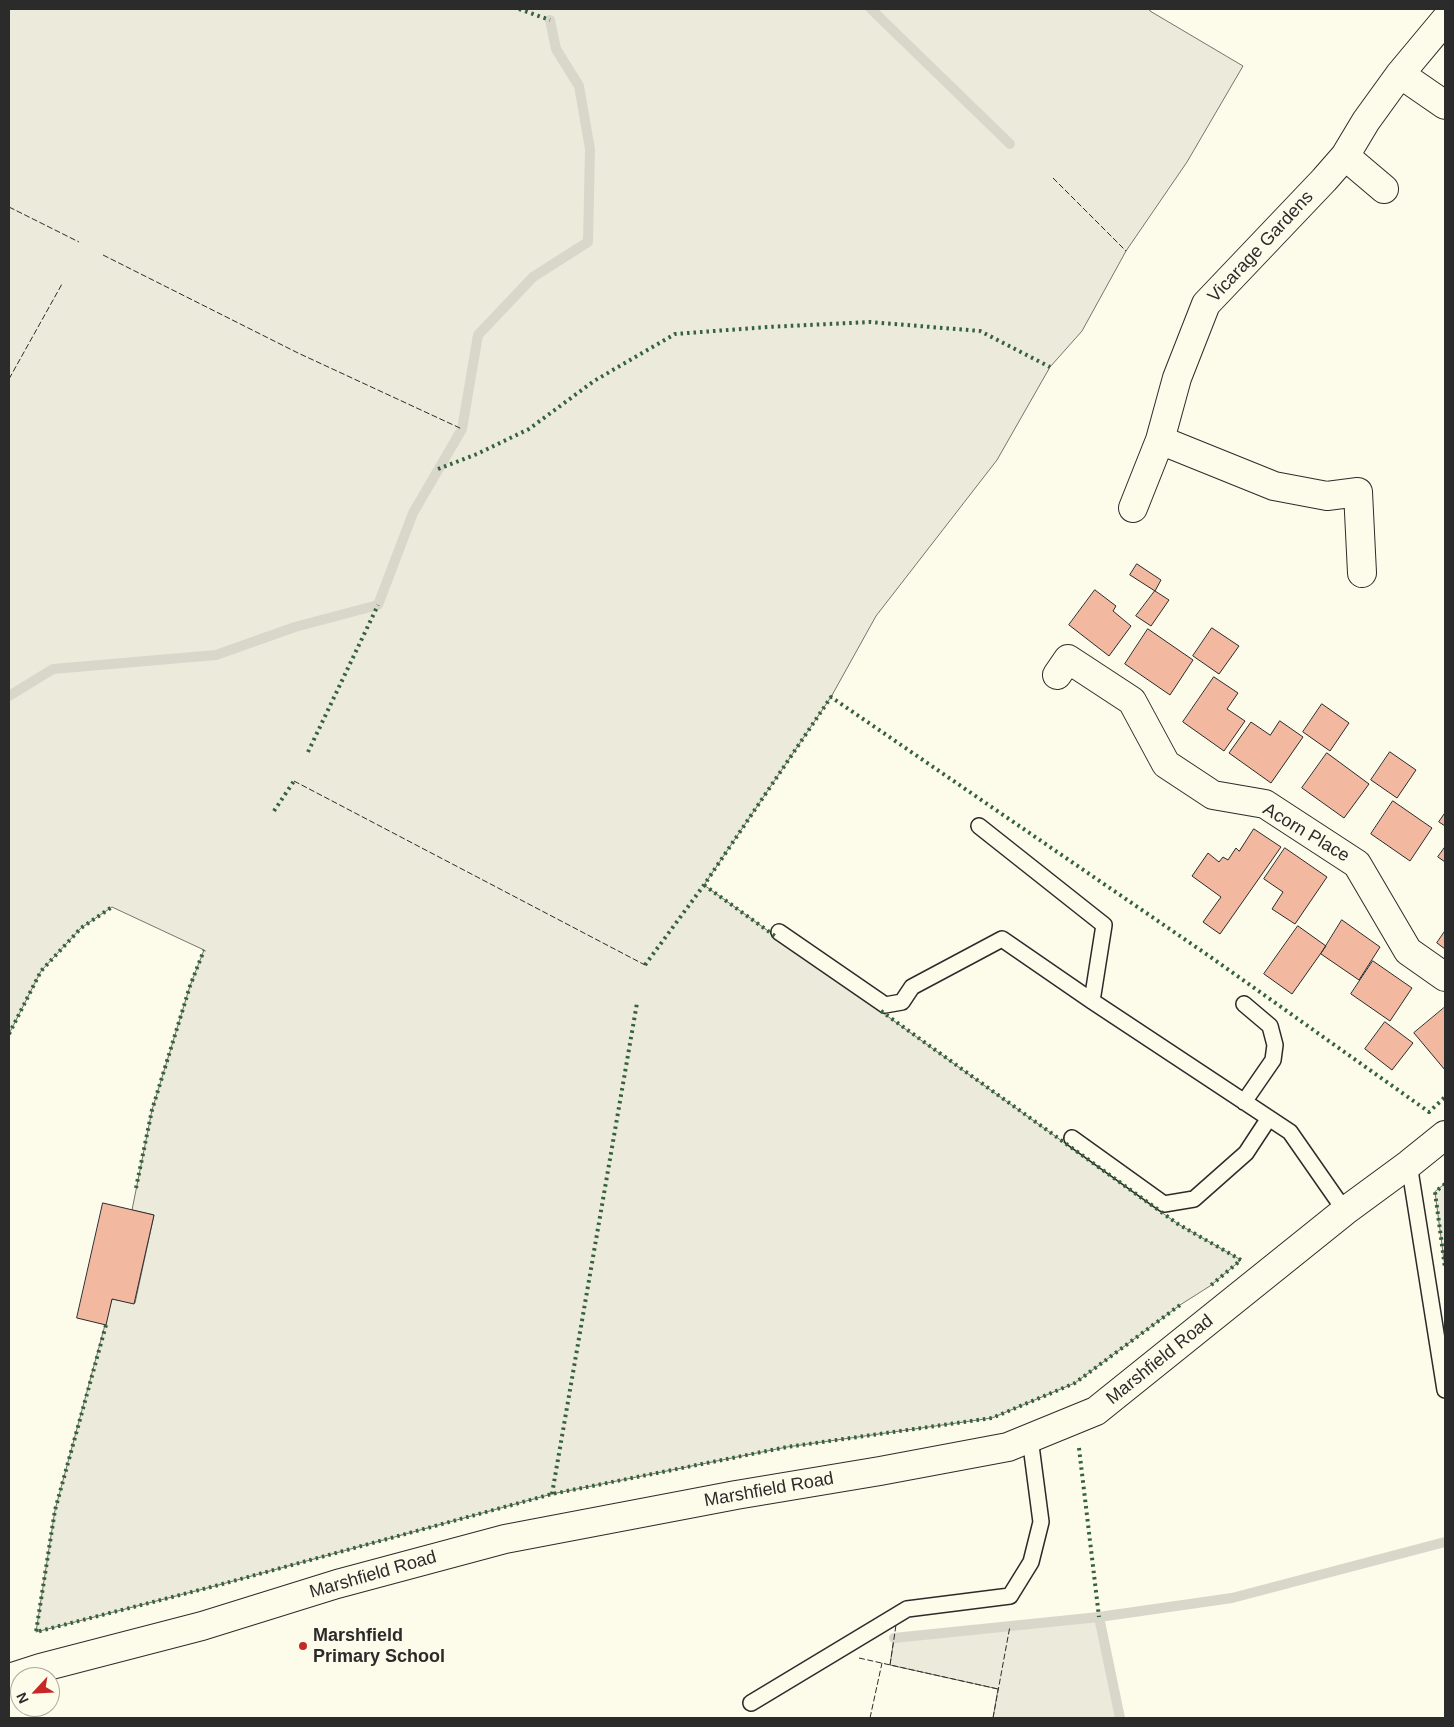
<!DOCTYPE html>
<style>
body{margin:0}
#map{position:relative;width:1454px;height:1727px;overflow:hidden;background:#fdfbea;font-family:Arial,sans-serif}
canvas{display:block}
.frame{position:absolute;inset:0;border:10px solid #2b2b2b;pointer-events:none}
.north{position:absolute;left:10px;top:1667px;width:50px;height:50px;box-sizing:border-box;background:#fdfbea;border:1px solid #a9a89e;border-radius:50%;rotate:245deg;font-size:14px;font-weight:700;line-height:20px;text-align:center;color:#2b2b2b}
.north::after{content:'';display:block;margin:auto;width:18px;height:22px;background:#c62828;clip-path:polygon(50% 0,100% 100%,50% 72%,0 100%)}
</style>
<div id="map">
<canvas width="1454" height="1727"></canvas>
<div class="frame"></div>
<div class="north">N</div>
</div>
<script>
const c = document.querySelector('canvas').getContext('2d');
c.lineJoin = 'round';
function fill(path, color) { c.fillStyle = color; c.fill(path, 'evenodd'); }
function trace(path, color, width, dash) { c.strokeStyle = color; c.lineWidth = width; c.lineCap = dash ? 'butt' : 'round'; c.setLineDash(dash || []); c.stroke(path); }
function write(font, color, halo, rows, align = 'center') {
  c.font = font + ' Arial,sans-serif'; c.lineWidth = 4; c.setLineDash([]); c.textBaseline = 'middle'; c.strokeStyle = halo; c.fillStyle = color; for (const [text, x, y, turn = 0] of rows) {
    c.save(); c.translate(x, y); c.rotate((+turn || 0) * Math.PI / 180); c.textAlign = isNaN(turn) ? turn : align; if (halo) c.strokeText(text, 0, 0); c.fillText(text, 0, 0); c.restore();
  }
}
const green = new Path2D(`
 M 9,9 L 1149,9 L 1150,11 L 1243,66 L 1187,162 L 1126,251 L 1082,331 L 1050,367 L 997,460 L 876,616 L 831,697 L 704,885 L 1178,1224 L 1241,1260 L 1210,1286 L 1180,1305 L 1075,1383 L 992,1418 L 787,1447 L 552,1494 L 215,1586 L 36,1632 L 55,1510 L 112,1299 L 135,1303 L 154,1215 L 132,1210 L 152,1110 L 190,986 L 204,950 L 112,907 L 81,928 L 41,971 L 9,1034 Z
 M 1445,1184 L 1445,1268 L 1435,1192 Z
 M 1099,1617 L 1120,1718 L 993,1718 L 998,1689 L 890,1665 L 894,1638 Z`);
fill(green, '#ecebdb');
trace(green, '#74746e', 1);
trace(new Path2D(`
 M 871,9 L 1010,144
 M 9,696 L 53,669 L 216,655 L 295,627 L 378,605 L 413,513 L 462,429 L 478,335 L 533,277 L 588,242 L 590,149 L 579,86 L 556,49 L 550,20
 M 1099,1617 L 1120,1718
 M 894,1638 L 1099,1617 L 1232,1598 L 1445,1542`), '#d8d7c9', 10);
const building = new Path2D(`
 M 1137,564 L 1161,580 L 1155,591 L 1130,575 Z
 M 1095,590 L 1116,606 L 1113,611 L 1131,626 L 1109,656 L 1069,625 Z
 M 1155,591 L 1169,600 L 1151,626 L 1136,616 Z
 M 1212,628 L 1239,646 L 1219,674 L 1193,656 Z
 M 1148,629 L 1193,660 L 1170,695 L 1125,664 Z
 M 1214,677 L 1238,693 L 1227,709 L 1245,721 L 1224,751 L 1183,722 Z
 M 1322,704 L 1349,723 L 1330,751 L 1303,732 Z
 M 1280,721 L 1303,737 L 1271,783 L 1229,753 L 1251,722 L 1270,735 Z
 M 1390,752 L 1416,770 L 1397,798 L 1371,780 Z
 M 1327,753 L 1369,784 L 1344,818 L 1302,788 Z
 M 1393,801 L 1432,828 L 1410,861 L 1371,834 Z
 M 1445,813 L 1445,826 L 1439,822 Z
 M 1254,829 L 1281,847 L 1220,934 L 1203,922 L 1221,897 L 1192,876 L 1208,853 L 1219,862 L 1223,857 L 1228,860 L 1236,848 L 1239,851 Z
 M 1445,847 L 1445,862 L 1438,857 Z
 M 1285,848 L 1327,877 L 1295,924 L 1272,909 L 1283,892 L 1264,879 Z
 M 1342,920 L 1380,947 L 1359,980 L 1321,954 Z
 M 1298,926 L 1326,946 L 1292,994 L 1264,974 Z
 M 1445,931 L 1445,949 L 1437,943 Z
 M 1373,961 L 1412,988 L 1390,1021 L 1351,994 Z
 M 1444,1008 L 1445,1009 L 1445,1070 L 1414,1033 Z
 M 1385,1022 L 1413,1043 L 1392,1070 L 1365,1049 Z
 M 103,1203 L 154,1215 L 134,1304 L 112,1299 L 106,1325 L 77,1318 Z`);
fill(building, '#f2b8a0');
trace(building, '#2b2b2b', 1);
const lane = new Path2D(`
 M 979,826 L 1104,925 L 1092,1001
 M 779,932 L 885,1005 L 902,1002 L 912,987 L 1002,939 L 1092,1001 L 1290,1132 L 1345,1211
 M 1244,1102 L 1273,1060 L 1275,1045 L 1270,1026 L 1244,1004
 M 1072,1138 L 1164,1204 L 1194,1199 L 1246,1153 L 1269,1118
 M 1409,1164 L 1445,1390
 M 751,1703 L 907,1609 L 1010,1596 L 1031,1562 L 1041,1522 L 1030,1438`);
const street = new Path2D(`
 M 1400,74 L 1445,105
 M 1345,156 L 1384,189
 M 1160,440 L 1274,486 L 1327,496 L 1358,492 L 1362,573
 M 1133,508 L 1160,440 L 1177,378 L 1206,304 L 1324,180 L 1345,156 L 1366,121 L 1400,74 L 1445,20
 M 1057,675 L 1068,659 L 1132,701 L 1166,764 L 1213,795 L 1265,804 L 1357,864 L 1408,951 L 1445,977`);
const secondary = new Path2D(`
 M 9,1678 L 40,1668 L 202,1626 L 337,1584 L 505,1539 L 736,1495 L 880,1471 L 1008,1447 L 1096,1411 L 1345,1211 L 1409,1164 L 1445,1135`);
trace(lane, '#2b2b2b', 18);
trace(street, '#2b2b2b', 30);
trace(secondary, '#2b2b2b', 30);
trace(lane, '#fdfbea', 15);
trace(street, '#fdfbea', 28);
trace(secondary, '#fdfbea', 28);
trace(new Path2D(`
 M 519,9 L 550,20
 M 438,469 L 477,454 L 529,429 L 594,381 L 675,334 L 767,327 L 870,322 L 980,331 L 1050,367
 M 308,752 L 378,605
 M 274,811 L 294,781
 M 704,885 L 775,936
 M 645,965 L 704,885 L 831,697 L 1212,958 L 1429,1112 L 1445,1097
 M 881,1011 L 1178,1224 L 1241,1260 L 1210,1286
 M 9,1034 L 41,971 L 81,928 L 112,907
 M 1445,1184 L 1435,1192 L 1445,1268
 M 136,1188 L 152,1110 L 190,986 L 204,950
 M 106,1325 L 55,1510 L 36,1632 L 215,1586 L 552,1494 L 787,1447 L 992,1418 L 1075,1383 L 1180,1305
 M 1079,1448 L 1099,1617
 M 552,1494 L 637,1003`), '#34623c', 4, [2.5, 4]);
trace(new Path2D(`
 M 1053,178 L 1126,251
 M 9,207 L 79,242
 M 103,255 L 298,353 L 462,429
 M 9,379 L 62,284
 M 294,781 L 645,965
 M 859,1658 L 998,1689
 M 890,1665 L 896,1625
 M 870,1718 L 882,1663
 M 993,1718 L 1010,1626`), '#2b2b2b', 1, [6, 2.5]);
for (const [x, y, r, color] of [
 [303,1646,5,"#c62828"]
]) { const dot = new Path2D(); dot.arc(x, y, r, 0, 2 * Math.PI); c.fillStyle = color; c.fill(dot); trace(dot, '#fdfbea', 2); }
write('18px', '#2b2b2b', '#fdfbea', [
 ["Vicarage Gardens",1261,247,-47],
 ["Acorn Place",1306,833,31],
 ["Marshfield Road",1160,1360,-39],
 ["Marshfield Road",769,1490,-10],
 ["Marshfield Road",373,1575,-16]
]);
write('bold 18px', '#2b2b2b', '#fdfbea', [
 ["Marshfield",313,1636],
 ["Primary School",313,1657]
], 'left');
</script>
